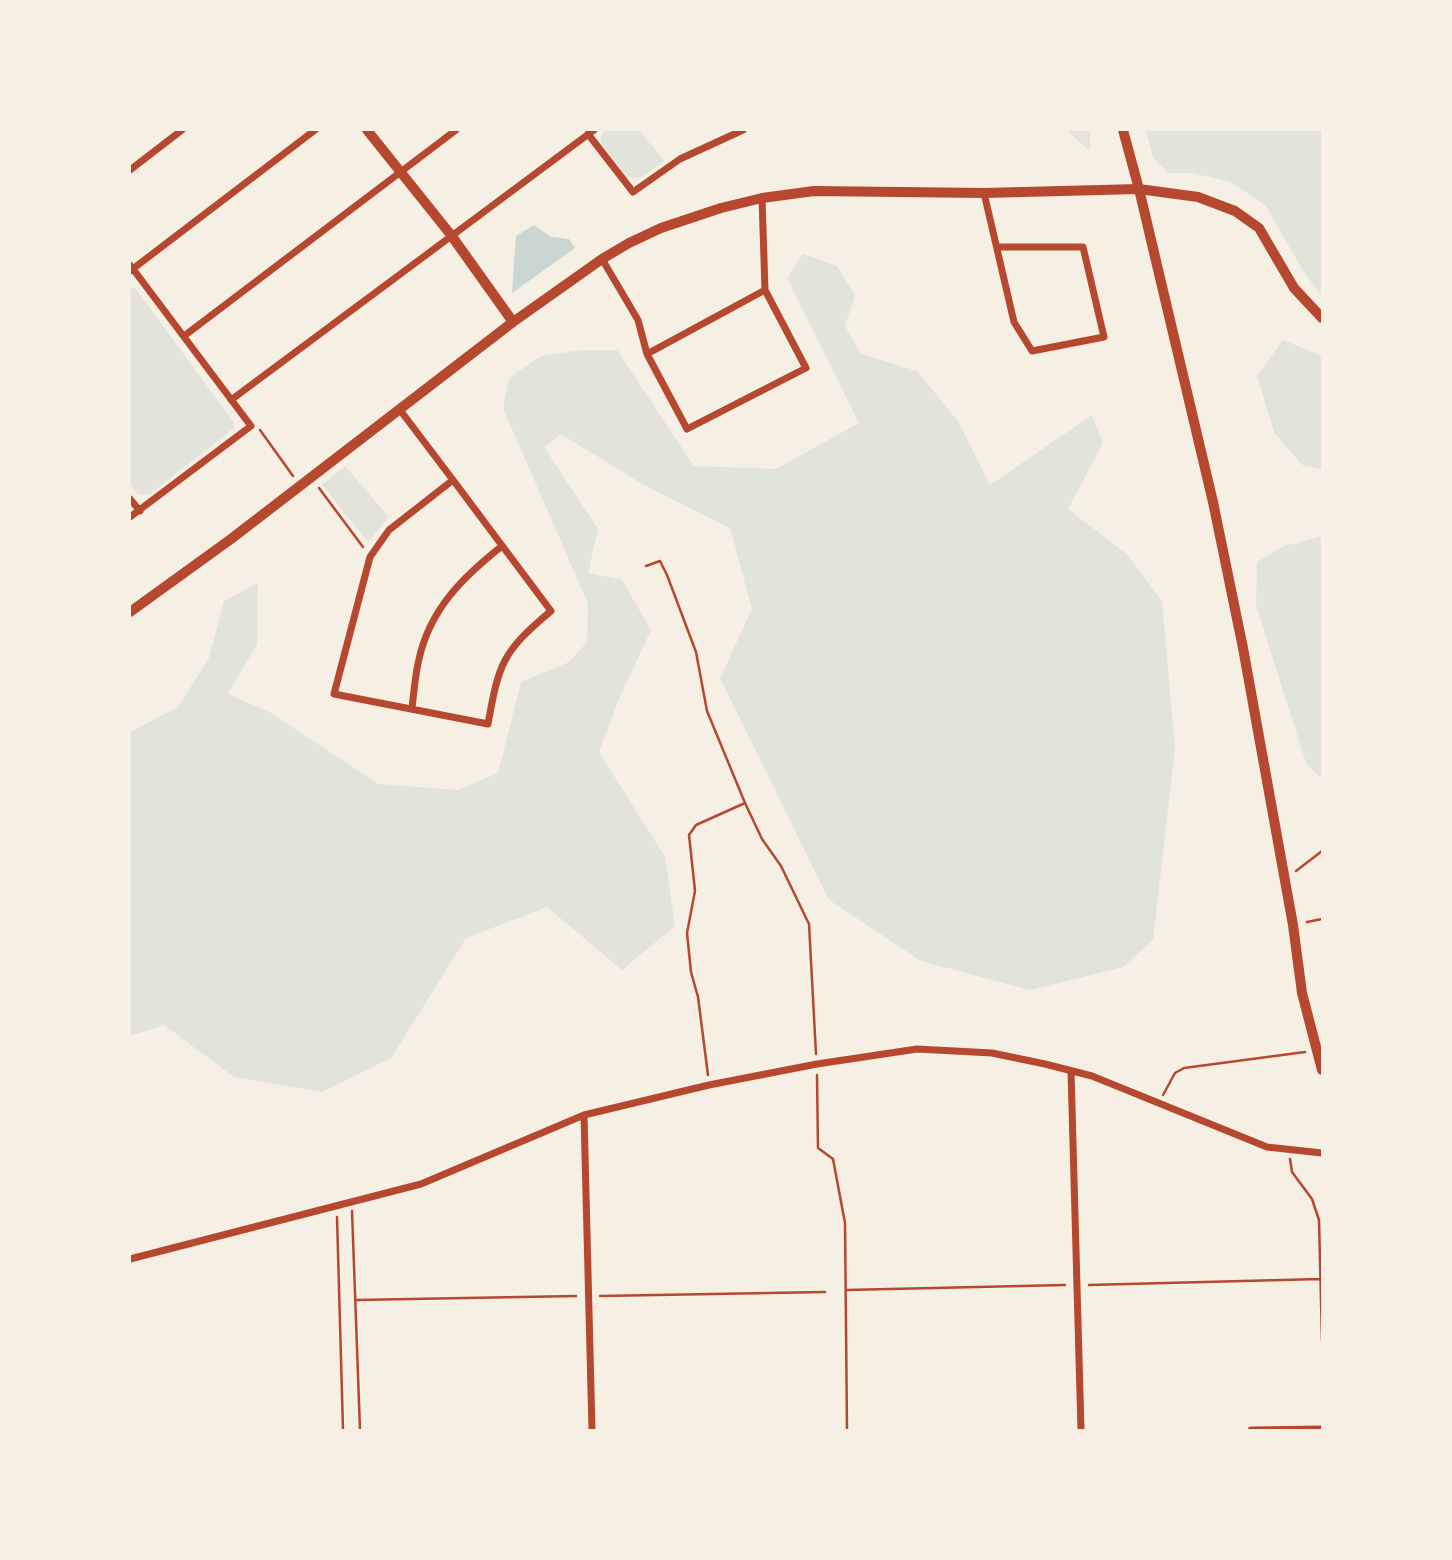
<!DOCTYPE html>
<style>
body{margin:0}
#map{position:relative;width:1452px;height:1560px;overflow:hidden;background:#f6efe4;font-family:"Source Serif 4",serif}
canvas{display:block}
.frame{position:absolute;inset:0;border:131px solid #f6efe4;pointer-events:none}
</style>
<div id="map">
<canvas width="1452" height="1560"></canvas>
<div class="frame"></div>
</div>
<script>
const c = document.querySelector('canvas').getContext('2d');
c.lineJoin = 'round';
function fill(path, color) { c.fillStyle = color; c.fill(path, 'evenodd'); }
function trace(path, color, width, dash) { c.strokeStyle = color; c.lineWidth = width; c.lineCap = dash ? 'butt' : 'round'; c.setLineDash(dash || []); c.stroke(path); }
fill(new Path2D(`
 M 607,130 L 639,130 L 664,161 L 640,178 L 627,177 L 600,141 L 603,132 Z
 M 1066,130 L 1090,130 L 1090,151 Z
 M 1146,130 L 1322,130 L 1322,297 L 1302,269 L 1266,206 L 1231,182 L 1192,173 L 1168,173 L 1153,158 Z
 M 803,254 L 837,266 L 855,295 L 845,326 L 861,354 L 917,371 L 958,421 L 990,485 L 1092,415 L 1103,443 L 1068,509 L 1127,554 L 1162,601 L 1175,748 L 1153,940 L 1123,967 L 1030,990 L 921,961 L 829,900 L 720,678 L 752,609 L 730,528 L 644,485 L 561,434 L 544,447 L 598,529 L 588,573 L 622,580 L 651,630 L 619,699 L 599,752 L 665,857 L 675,926 L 622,970 L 547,907 L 466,938 L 391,1058 L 322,1092 L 234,1077 L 164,1025 L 130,1036 L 130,732 L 178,707 L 209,658 L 224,601 L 258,583 L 257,644 L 228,694 L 271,713 L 378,784 L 458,790 L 498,773 L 521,682 L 569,662 L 587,642 L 588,604 L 503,408 L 509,378 L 541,356 L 582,350 L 617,350 L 694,466 L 776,469 L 859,423 L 787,278 Z
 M 130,287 L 135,288 L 233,421 L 234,428 L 149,495 L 138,494 L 130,484 Z
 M 1283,340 L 1322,356 L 1322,469 L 1302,465 L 1274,432 L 1257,376 Z
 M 345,466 L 389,517 L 368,542 L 322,485 Z
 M 1322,536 L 1322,780 L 1306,763 L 1256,605 L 1257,562 L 1284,546 Z`), '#e2e4dc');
fill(new Path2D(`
 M 534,225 L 551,237 L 569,239 L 575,248 L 512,293 L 516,236 Z`), '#c9d6d2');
trace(new Path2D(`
 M 260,430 L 293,476
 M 319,488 L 363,547
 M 646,566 L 660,561 L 667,575 L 696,652 L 707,711 L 745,803 L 696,825 L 689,835 L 695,891 L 687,933 L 691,972 L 698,997 L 708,1075
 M 745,803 L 762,839 L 781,866 L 809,924 L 816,1054
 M 1296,871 L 1322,851
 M 1307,922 L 1322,919
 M 817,1075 L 818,1148 L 833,1159 L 845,1223 L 847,1430
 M 1163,1095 L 1175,1073 L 1184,1068 L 1305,1052
 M 1290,1159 L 1292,1172 L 1312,1199 L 1319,1220 L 1322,1341
 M 352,1211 L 360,1430
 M 337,1217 L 343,1430
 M 1089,1285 L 1320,1279
 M 846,1290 L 1065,1285
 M 600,1296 L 825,1292
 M 356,1300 L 576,1296`), '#b5482f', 2.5);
trace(new Path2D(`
 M 588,134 L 633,192 L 680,159 L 743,130
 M 130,170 L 182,130
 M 984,193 L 1014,322 L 1032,351 L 1104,337 L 1083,247 L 997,247
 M 602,259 L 638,320 L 647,354 L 687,429 L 806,368 L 765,290 L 762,198
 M 130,265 L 251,426 L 130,517
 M 130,271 L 315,130
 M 184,336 L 456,130
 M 647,354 L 765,290
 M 231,400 L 594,130
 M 400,410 L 453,480
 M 453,480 L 551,611 C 502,652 499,663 488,724 L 334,694 L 370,557 L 389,530 Z
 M 130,499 L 140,511
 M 412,708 C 414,692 415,675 419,659 C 430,609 463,577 502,546
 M 1071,1071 L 1081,1430
 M 584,1115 L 592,1430
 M 130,1259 L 421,1184 L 584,1115 L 709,1085 L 817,1064 L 917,1049 L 992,1053 L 1045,1064 L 1092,1076 L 1267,1147 L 1322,1153
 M 1251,1430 L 1322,1429`), '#b5482f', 7);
trace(new Path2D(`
 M 367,130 L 451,235 L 513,322
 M 130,612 L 231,539 L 513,322 L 602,259 L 629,243 L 661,228 L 721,208 L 762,198 L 814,191 L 984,193 L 1139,189 L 1198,197 L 1235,211 L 1259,228 L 1294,288 L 1322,318`), '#b5482f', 10);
trace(new Path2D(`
 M 1123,130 L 1139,189 L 1213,502 L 1243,648 L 1293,925 L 1302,993 L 1322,1070`), '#b5482f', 10);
</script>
